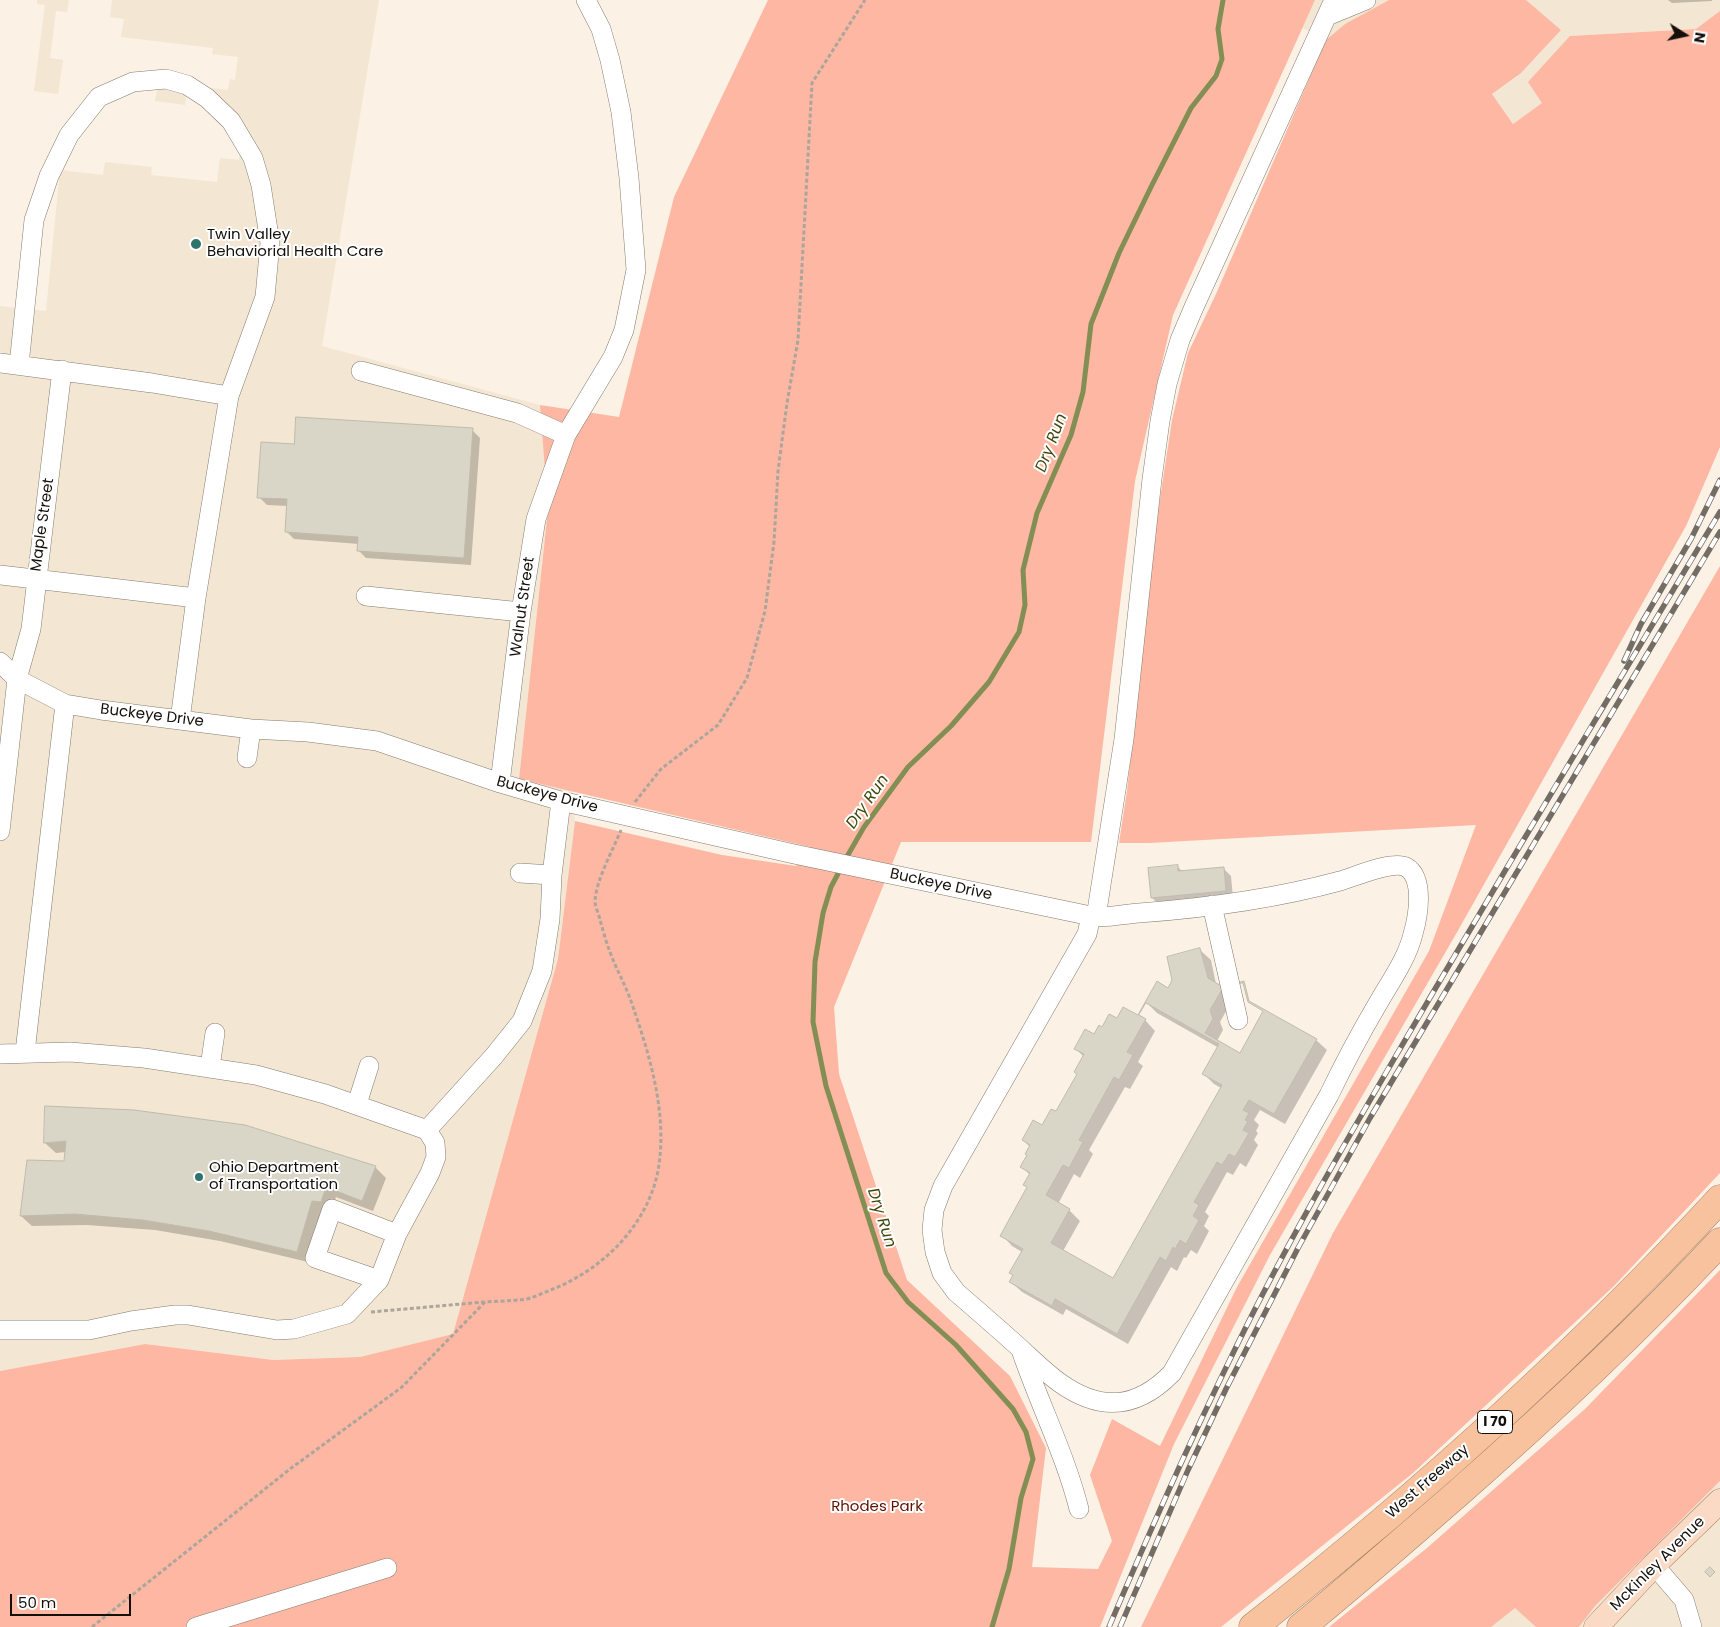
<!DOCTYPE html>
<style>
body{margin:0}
#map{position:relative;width:1720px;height:1627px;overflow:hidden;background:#fbf1e4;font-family:Poppins,sans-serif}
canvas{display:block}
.north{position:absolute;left:1660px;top:10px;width:50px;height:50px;-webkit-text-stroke:4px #fff;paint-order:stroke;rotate:100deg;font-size:14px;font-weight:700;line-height:20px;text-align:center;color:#13100c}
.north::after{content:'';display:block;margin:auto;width:18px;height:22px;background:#13100c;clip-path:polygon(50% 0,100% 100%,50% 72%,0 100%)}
.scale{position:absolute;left:10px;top:1594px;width:121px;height:22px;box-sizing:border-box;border:2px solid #13100c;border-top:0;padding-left:6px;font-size:15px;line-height:18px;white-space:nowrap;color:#13100c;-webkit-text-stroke:4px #fff;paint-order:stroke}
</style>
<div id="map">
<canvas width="1720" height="1627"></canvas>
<div class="north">N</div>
<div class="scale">50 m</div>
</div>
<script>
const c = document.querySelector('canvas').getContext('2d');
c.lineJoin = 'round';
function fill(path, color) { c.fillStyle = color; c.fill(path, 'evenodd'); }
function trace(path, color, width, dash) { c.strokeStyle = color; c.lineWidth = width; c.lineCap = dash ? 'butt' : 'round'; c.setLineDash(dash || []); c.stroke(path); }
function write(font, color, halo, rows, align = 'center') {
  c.font = font + ' Poppins,sans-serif'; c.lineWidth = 4; c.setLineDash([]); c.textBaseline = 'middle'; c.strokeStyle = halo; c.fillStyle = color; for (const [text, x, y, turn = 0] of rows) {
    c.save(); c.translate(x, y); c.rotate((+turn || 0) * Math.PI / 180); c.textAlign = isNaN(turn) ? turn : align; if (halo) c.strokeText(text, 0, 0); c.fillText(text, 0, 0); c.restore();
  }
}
fill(new Path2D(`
 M 37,0 L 69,0 L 67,12 L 56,11 L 50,58 L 63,60 L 58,94 L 34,91 L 45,5 L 37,4 Z
 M 112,0 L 379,0 L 322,346 L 540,405 L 548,510 L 519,779 L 572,791 L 575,821 L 558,959 L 453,1334 L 360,1357 L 273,1360 L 145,1344 L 0,1371 L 0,306 L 46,311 L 60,170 L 103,175 L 105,162 L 152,167 L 151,175 L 217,182 L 220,158 L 239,160 L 242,130 L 224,128 L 226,101 L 186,96 L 185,105 L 155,101 L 158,82 L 228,90 L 230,79 L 235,80 L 238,57 L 212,54 L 213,48 L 121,37 L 124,19 L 110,17 Z
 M 1315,0 L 1389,0 L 1345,24 L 1326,40 L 1302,28 Z
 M 1526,0 L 1720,0 L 1720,11 L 1697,29 L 1570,36 L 1542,103 L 1513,124 L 1492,94 L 1521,73 L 1561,30 Z
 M 1720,1481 L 1720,1627 L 1579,1627 L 1595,1606 Z
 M 1515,1607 L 1536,1627 L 1491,1627 Z`), '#f3e6d2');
fill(new Path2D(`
 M 768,0 L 1315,0 L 1173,315 L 1135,481 L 1091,842 L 901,842 L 834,1007 L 839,1074 L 907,1280 L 1010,1376 L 1046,1448 L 1032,1567 L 1098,1569 L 1112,1541 L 1090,1475 L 1112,1419 L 1160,1446 L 1237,1287 L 1429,951 L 1476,825 L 1149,843 L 1119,843 L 1127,791 L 1158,512 L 1172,420 L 1188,353 L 1216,294 L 1326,40 L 1345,24 L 1389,0 L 1526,0 L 1561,30 L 1521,73 L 1492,94 L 1513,124 L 1542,103 L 1528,82 L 1570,36 L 1696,29 L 1720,11 L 1720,447 L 1686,526 L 1456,934 L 1270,1255 L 1174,1444 L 1100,1627 L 0,1627 L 0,1371 L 145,1344 L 273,1360 L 360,1357 L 453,1334 L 558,959 L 575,821 L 722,855 L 796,866 L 810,847 L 519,779 L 548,510 L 540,405 L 619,417 L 674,197 Z
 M 1720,566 L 1720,1173 L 1614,1286 L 1413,1473 L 1221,1627 L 1141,1627 L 1333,1233 Z
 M 1720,1270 L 1720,1481 L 1595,1606 L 1579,1627 L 1536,1627 L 1515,1608 L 1491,1627 L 1329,1627 L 1427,1548 L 1585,1409 Z`), '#fdb7a3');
fill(new Path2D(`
 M 1668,0 L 1712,0 L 1712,1 L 1672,3 Z
 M 472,430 L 480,438 L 471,565 L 366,558 L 358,550 L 359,544 L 294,539 L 286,531 L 288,506 L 267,505 L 259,497 L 295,445 Z
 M 1177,866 L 1183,872 L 1223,868 L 1231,876 L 1233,898 L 1160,905 L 1152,898 Z
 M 1200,950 L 1211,960 L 1216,984 L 1233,999 L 1220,1022 L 1223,1030 L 1217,1041 L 1240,1054 L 1316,1040 L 1327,1050 L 1285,1124 L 1260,1110 L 1254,1120 L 1259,1125 L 1256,1131 L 1258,1133 L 1254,1140 L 1258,1145 L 1246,1167 L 1240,1163 L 1233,1175 L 1227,1172 L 1205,1212 L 1209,1216 L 1204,1226 L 1209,1231 L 1197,1254 L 1191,1250 L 1186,1258 L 1184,1257 L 1177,1271 L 1171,1267 L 1128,1344 L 1066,1309 L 1063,1315 L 1022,1292 L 1011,1282 L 1022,1252 L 1012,1246 L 1002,1235 L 1028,1188 L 1030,1175 L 1022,1167 L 1028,1156 L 1030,1147 L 1023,1140 L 1042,1126 L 1056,1113 L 1078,1075 L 1084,1057 L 1076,1049 L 1102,1028 L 1118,1020 L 1145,1020 L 1155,1031 L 1138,1062 L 1143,1066 L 1130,1089 L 1125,1087 L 1089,1150 L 1093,1154 L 1080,1178 L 1074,1174 L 1058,1204 L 1069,1210 L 1080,1221 L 1063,1251 L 1113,1280 L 1221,1088 L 1214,1084 L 1204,1074 L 1219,1048 L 1157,1013 L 1146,1002 L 1168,989 Z
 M 245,1126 L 376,1168 L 386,1178 L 373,1211 L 336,1197 L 331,1212 L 308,1262 L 220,1241 L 155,1230 L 87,1225 L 32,1226 L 21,1216 L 65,1162 L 66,1152 L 56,1153 L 45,1143 Z`), '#0003');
trace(new Path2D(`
 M 845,860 L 864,827 L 908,767 L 951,726 L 989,682 L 1019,632 L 1025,605 L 1023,570 L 1037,513 L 1071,435 L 1083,392 L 1091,324 L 1119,253 L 1151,187 L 1191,108 L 1216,76 L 1222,59 L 1218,29 L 1223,0
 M 841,868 L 831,887 L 823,913 L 815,962 L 813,1022 L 826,1086 L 886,1273 L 908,1302 L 956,1345 L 1013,1409 L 1026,1432 L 1033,1459 L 1021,1498 L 1009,1569 L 992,1627`), '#828e53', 5);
const building = new Path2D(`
 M 296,417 L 473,428 L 464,558 L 357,551 L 358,537 L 285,532 L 287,499 L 257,498 L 261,442 L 294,444 Z
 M 1178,865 L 1178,871 L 1224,867 L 1226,891 L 1151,898 L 1148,868 Z
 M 1200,948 L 1208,978 L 1223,987 L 1244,981 L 1249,1001 L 1317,1039 L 1274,1114 L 1249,1100 L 1243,1110 L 1249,1113 L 1245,1120 L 1248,1121 L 1243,1130 L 1249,1133 L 1235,1157 L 1229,1154 L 1222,1165 L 1217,1162 L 1194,1202 L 1199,1205 L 1193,1216 L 1199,1220 L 1186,1244 L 1180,1240 L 1175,1249 L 1173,1247 L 1166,1261 L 1160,1257 L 1117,1334 L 1055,1299 L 1052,1306 L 1009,1282 L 1013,1275 L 1009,1273 L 1023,1249 L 1000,1236 L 1027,1187 L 1023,1185 L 1030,1173 L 1020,1167 L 1027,1155 L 1025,1154 L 1030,1145 L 1022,1140 L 1033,1120 L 1042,1125 L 1051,1109 L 1056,1111 L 1077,1074 L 1074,1072 L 1084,1054 L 1074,1049 L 1085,1029 L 1094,1034 L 1099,1025 L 1102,1027 L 1109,1014 L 1117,1018 L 1123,1007 L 1138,1015 L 1157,981 L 1168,988 L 1172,980 L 1167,957 ZM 1243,983 L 1248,1002 L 1263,1011 L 1240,1053 L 1205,1033 L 1213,1019 L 1210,1010 L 1223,988 ZM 1146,1003 L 1219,1044 L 1202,1074 L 1222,1085 L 1113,1278 L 1051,1243 L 1070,1209 L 1046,1195 L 1063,1165 L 1069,1168 L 1083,1142 L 1079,1140 L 1114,1077 L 1119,1080 L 1133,1055 L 1127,1052 L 1146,1019 L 1139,1015 Z
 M 45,1106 L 134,1110 L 245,1125 L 376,1166 L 362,1201 L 326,1187 L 321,1202 L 312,1201 L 297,1252 L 209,1231 L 143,1220 L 75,1214 L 20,1216 L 27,1160 L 64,1161 L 66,1141 L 44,1143 Z
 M 1710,1567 L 1715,1572 L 1710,1577 L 1705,1572 Z`);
fill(building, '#d9d6c7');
trace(building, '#bfbcad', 1);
const minor = new Path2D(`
 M 1327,16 L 1366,0
 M 0,363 L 152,383 L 229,396
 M 19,365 L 34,220 L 49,176 L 69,135 L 99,97 L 133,82 L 166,79 L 187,85 L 207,98 L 231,121 L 253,158 L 261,185 L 270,243 L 265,297 L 229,396 L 196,598 L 180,720
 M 361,371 L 517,413 L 566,435
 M 0,575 L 196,598
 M 366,596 L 521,612
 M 0,662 L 17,679 L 65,704 L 101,710 L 251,729 L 308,732 L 377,741 L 500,783 L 561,801 L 794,854 L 1091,916 C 1107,919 1122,914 1139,913 C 1207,908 1274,899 1340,881 C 1354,877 1393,860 1406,867 C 1425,878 1418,917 1413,934 C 1407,959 1390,982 1377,1005 C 1360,1034 1344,1064 1329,1095 L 1172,1373 C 1137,1409 1101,1412 1060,1383 C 1046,1373 1034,1361 1022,1350 C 1000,1330 978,1311 956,1292 L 942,1273 L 935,1252 L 932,1230 L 934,1210 L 943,1186 L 1087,934 L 1091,916
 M 247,758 L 251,729
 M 500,783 L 521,612 L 536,519 L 566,435 L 613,357 L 624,330 L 636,270 L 629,178 L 621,112 L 610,60 L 601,29 L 586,0
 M 0,831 L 17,679 L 31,629 L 62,370
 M 520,873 L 552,875
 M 1212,905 L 1238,1020
 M 1096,917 L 1124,739 L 1152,479 L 1160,421 L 1167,384 L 1180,340 L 1194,307 L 1334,0
 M 25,1052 L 65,704
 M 0,1054 L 70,1052 L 144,1058 L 256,1075 L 325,1094 L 427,1130 L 494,1056 L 522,1021 L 542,971 L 550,919 L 552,875 L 561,801
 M 210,1067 L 215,1033
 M 357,1104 L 369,1066
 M 397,1234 L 332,1209 L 315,1258 L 379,1280 L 397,1234 L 430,1173 L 436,1157 L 435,1143 L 427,1130
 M 0,1330 L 89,1330 L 131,1321 L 175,1315 L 188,1315 L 277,1330 L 294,1329 L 347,1314 L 379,1280
 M 1021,1350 C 1039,1403 1065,1454 1079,1509
 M 1654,1565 L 1684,1600 L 1692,1627
 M 196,1627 L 387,1568`);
const major = new Path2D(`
 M 1596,1627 L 1654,1565 L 1720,1501`);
const highway = new Path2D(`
 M 1253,1627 C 1419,1496 1577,1354 1720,1199
 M 1301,1627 C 1354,1584 1405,1539 1457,1494 C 1548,1414 1637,1331 1720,1242`);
trace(minor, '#847c70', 20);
trace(major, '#a7846a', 25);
trace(highway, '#a7846a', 29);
trace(new Path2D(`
 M 635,802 L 661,769 L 718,725 L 747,678 L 765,611 L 774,542 L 778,471 L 787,403 L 798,340 L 812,83 L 865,0
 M 371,1312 L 484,1302
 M 92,1627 L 290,1469 L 402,1387 L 485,1302 C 499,1301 513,1301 527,1299 C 534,1297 541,1294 548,1291 C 605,1270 655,1219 660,1156 C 665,1104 648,1050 631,1001 C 625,984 616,969 610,952 C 606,942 603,930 600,920 C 599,914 595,907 595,901 C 596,880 613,850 621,830`), '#aca59b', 3, [4, 2.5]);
trace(minor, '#fff', 19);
trace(major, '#fadac4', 24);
trace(highway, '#f7c29d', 28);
const rail = new Path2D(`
 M 1624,661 L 1641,624 L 1691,539 L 1720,480
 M 1109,1627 C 1154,1521 1201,1416 1253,1313 C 1310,1201 1374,1093 1438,984 C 1531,826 1626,669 1720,512
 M 1120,1627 L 1188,1470 L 1226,1389 L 1298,1248 L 1370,1118 L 1720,532`);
trace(rail, '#736d66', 5.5);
trace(rail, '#fff', 4, [11]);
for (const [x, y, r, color] of [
 [196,244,6,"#2e746a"],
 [199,1177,5,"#2e746a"]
]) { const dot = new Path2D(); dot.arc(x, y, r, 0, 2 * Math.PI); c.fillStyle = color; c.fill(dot); trace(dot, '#fff', 2); }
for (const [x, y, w] of [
 [1495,1422,35]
]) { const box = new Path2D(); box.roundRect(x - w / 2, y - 11.5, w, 23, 4); c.fillStyle = '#fff'; c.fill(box); trace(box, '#13100c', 1); }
write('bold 14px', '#13100c', null, [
 ["I 70",1495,1422]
]);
write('15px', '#13100c', '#fff', [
 ["Twin Valley",207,235],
 ["Behaviorial Health Care",207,252],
 ["Ohio Department",209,1168],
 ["of Transportation",209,1185]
], 'left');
write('15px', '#13100c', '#fff', [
 ["Maple Street",43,525,-82],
 ["Walnut Street",523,607,-82],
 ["Buckeye Drive",152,716,7],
 ["Buckeye Drive",547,795,15],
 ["Buckeye Drive",941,885,12],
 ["West Freeway",1428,1482,-41],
 ["McKinley Avenue",1658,1564,-45]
]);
write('15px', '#5d1200', '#fff', [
 ["Rhodes Park",877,1507]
]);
write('italic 16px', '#3e480a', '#fff', [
 ["Dry Run",1052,443,-69],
 ["Dry Run",868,802,-55],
 ["Dry Run",881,1218,72]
]);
</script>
